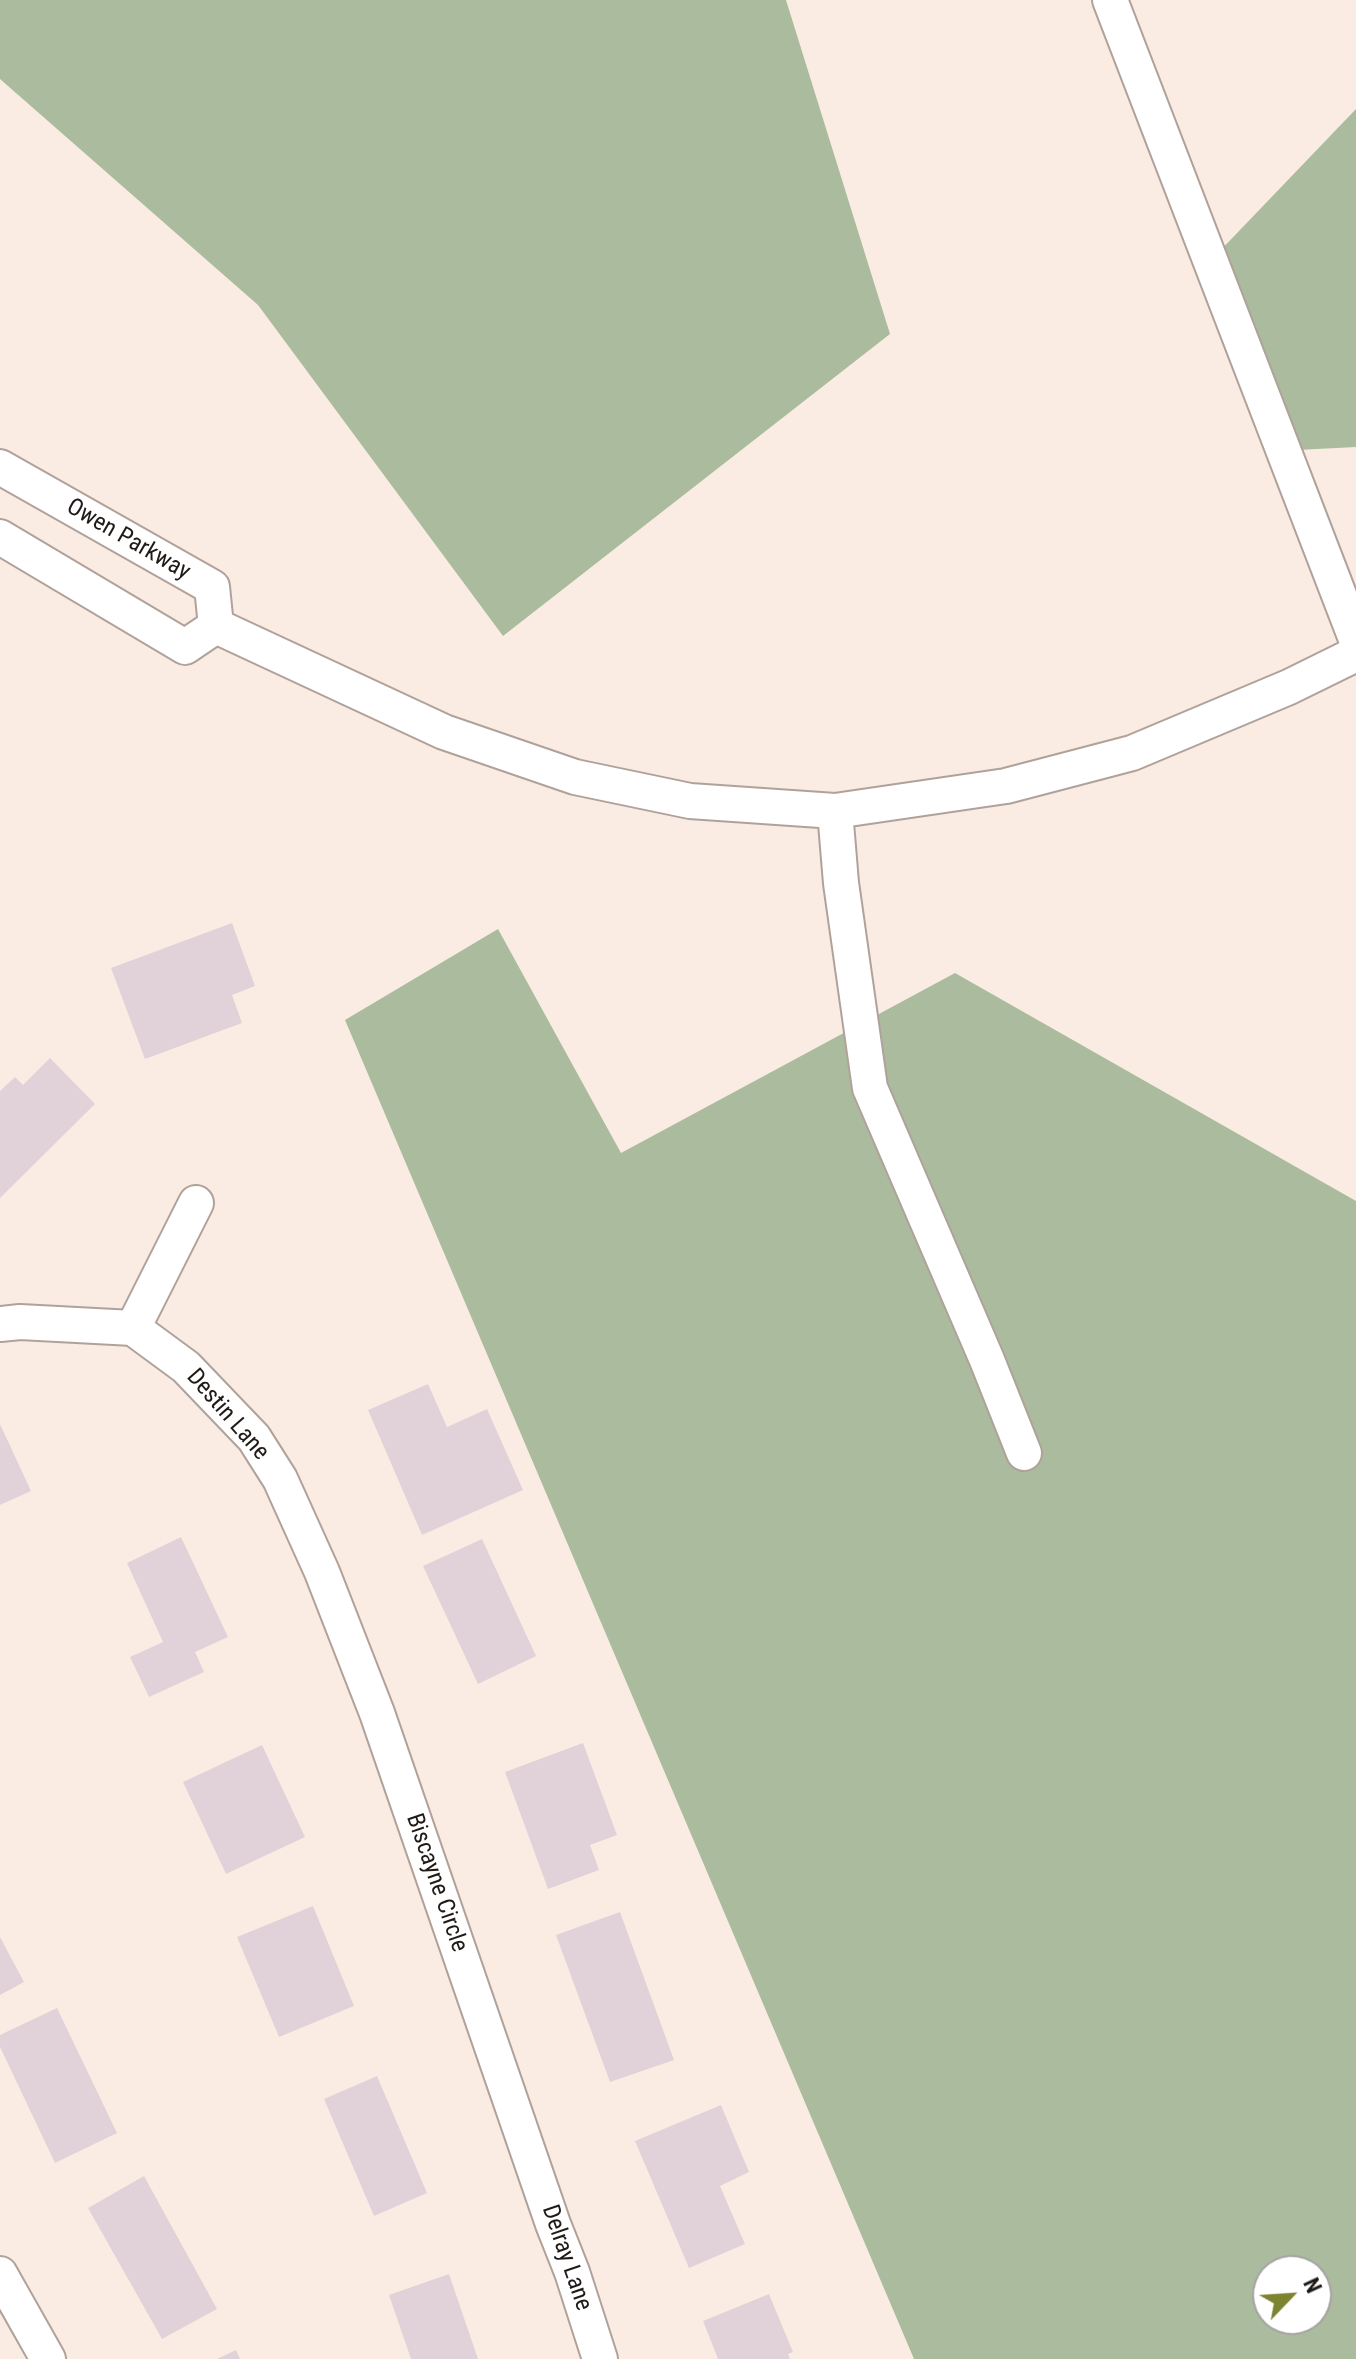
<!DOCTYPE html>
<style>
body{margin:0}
#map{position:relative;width:1356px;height:2359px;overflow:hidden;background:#fbece3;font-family:"Roboto Condensed",sans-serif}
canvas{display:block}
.north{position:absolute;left:1252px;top:2255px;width:80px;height:80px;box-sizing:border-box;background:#fff;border:2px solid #a5a3a2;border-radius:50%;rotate:65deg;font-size:22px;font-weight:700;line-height:32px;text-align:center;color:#1f1a17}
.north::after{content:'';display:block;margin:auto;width:28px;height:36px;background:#7c8430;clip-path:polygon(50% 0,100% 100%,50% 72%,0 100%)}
</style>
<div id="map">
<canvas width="1356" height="2359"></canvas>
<div class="north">N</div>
</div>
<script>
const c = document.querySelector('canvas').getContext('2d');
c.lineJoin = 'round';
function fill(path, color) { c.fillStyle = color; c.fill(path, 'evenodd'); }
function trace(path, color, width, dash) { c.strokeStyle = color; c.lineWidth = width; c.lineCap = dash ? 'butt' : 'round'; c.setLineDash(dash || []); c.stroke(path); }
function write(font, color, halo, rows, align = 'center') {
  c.font = font + ' "Roboto Condensed",sans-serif'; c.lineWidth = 6; c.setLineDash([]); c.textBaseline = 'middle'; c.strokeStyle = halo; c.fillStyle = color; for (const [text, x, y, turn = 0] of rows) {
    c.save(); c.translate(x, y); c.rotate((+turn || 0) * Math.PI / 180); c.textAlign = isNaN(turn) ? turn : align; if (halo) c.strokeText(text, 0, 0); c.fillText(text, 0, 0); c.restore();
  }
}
fill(new Path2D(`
 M 0,0 L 786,0 L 890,334 L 503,636 L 258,305 L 0,79 Z
 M 1356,109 L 1356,447 L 1297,450 L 1216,255 Z
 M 498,929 L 621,1153 L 955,973 L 1356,1201 L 1356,2359 L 914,2359 L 345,1020 ZM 1268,2271 L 1316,2271 L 1316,2319 L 1268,2319 Z`), '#aabc9d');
fill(new Path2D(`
 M 232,923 L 255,986 L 232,995 L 242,1023 L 145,1059 L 111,968 Z
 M 50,1058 L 95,1104 L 0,1198 L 0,1091 L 15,1077 L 23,1085 Z
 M 428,1384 L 447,1427 L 487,1409 L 523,1490 L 422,1535 L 368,1410 Z
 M 0,1424 L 31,1491 L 0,1505 Z
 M 181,1537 L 228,1637 L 195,1652 L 204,1672 L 149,1697 L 130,1657 L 163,1642 L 127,1563 Z
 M 482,1539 L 536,1656 L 478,1684 L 423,1566 Z
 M 583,1743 L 617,1835 L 590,1845 L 599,1870 L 548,1889 L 505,1772 Z
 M 262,1745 L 305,1837 L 226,1874 L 183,1782 Z
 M 313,1906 L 354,2006 L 279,2037 L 237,1937 Z
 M 620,1912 L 674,2060 L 610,2082 L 556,1935 Z
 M 0,1937 L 24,1982 L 0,1995 Z
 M 57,2008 L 117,2133 L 55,2163 L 0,2047 L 0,2035 Z
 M 377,2076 L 427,2193 L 374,2216 L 324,2099 Z
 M 721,2105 L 749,2172 L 720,2186 L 745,2244 L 689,2268 L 635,2141 Z
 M 144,2176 L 217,2309 L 162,2339 L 88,2208 Z
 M 449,2274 L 478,2359 L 411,2359 L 389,2295 Z
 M 769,2294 L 793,2352 L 788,2354 L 790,2359 L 718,2359 L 703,2321 Z
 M 236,2350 L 240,2359 L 217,2359 Z`), '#e1d2d9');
const minor = new Path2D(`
 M 1110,0 L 1356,639
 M 0,467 L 212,587 L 216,626
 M 0,537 L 185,647 L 216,626
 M 216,626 L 444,732 L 575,777 L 690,801 L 835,811 L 1006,786 L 1132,753 L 1289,687 L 1356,654
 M 835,811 L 841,883 L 870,1088 L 987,1360 L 1024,1453
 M 0,1324 L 20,1322 L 133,1328
 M 133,1328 L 186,1367 L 254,1438 L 280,1479 L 322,1572 L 377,1713 L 553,2224 L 572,2272 L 600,2359
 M 133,1328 L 196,1203
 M 0,2274 L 48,2359`);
trace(minor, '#b0a29a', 38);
trace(minor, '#fff', 34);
write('24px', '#1f1a17', '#fff', [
 ["Owen Parkway",128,540,30],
 ["Destin Lane",227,1415,49],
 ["Biscayne Circle",436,1883,71],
 ["Delray Lane",566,2258,71]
]);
</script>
